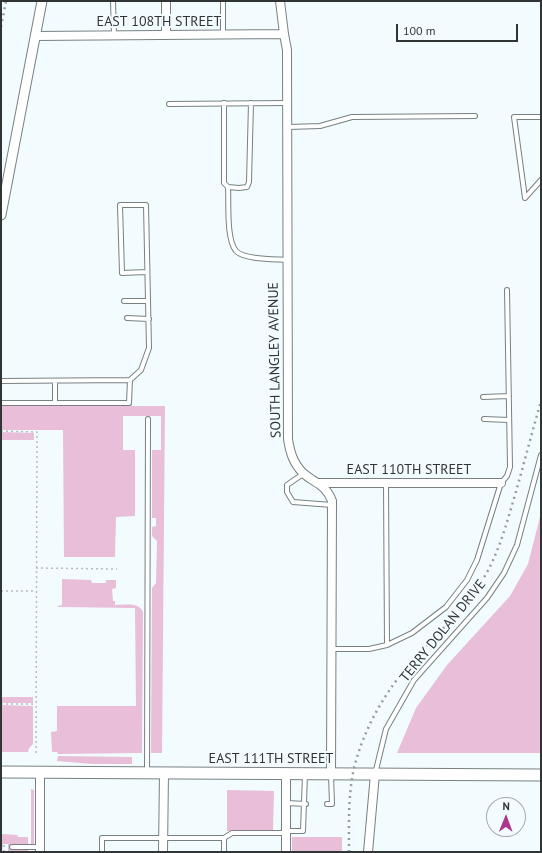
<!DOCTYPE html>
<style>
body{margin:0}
#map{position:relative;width:542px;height:853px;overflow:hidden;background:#f2fbfe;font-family:"PT Sans",sans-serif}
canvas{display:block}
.frame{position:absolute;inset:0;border:2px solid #303435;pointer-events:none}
.north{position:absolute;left:486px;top:797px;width:40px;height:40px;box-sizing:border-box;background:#f2fbfe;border:1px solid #a4abae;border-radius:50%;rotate:1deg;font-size:11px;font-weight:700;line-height:16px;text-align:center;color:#303435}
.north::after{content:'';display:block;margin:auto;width:14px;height:18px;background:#ae378e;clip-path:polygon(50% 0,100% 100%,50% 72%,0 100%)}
.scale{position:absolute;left:396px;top:24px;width:122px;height:18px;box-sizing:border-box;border:2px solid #303435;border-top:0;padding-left:5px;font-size:12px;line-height:14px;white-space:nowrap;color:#303435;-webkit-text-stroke:3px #f2fbfe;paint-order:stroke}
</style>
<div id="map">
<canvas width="542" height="853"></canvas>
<div class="frame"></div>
<div class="north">N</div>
<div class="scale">100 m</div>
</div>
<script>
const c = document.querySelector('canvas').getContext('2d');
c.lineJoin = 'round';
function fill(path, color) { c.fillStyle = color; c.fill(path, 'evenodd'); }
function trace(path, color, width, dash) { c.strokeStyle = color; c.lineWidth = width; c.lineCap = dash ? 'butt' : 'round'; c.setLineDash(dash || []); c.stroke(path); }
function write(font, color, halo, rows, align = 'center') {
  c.font = font + ' "PT Sans",sans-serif'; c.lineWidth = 4; c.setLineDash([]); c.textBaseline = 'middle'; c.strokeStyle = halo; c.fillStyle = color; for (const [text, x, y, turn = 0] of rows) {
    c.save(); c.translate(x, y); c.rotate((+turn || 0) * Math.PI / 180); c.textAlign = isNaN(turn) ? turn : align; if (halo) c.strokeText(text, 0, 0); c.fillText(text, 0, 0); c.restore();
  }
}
fill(new Path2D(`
 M 1,406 L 165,406 L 162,753 L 151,753 L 152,588 L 156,583 L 157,541 L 152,536 L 152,527 L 156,526 L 156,518 L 152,518 L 152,450 L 161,450 L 161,416 L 123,416 L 123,450 L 135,450 L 135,516 L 116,517 L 115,557 L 64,557 L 63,430 L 1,430 Z
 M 1,432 L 34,433 L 34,440 L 1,440 Z
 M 541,513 L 541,753 L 397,753 L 416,708 L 447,665 L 510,596 L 528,564 Z
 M 62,579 L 91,580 L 92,583 L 106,583 L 106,580 L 116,580 L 116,588 L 112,589 L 113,601 L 115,601 L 115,605 C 125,605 139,602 143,612 L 142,753 L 58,754 L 57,752 L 52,752 L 51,732 L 57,731 L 57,706 L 136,706 L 135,608 L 58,607 L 57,606 L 62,605 Z
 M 1,697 L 33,697 L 33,703 L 1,703 Z
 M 1,705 L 33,706 L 33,744 L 29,748 L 28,752 L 1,752 Z
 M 58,756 L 132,757 L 132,764 L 92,764 L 57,761 Z
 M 31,789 L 34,790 L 34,845 L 31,845 Z
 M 227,790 L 274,791 L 273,830 L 227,831 Z
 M 1,829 L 2,829 L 2,834 L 17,835 L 18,837 L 28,837 L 28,852 L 8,852 L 8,844 L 3,844 L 2,851 Z
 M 292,837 L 342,837 L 342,852 L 292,852 Z`), '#e8bed9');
const service = new Path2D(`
 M 113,1 L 114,35
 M 223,1 L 223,34
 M 224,103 L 224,183 L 228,187 L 239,188 L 247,187 L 249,182 L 251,103
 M 169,104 L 287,103
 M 541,117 L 514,117 L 525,198 L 541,180
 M 288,127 L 320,126 L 352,117 L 475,116
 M 228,187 C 229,203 226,239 236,251 C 245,260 275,259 288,260
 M 124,301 L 148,301
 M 127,318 L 149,319
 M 1,381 L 130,380 L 141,370 L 149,348 L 146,205 L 120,205 L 122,273 L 147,272
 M 483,397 L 509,396
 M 1,403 L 129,403 L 130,380
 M 55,403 L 55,381
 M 484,419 L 509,420
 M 303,474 L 287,485 L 287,492 L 293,502 L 332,505
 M 386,483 L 387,645
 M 332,649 L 369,649 L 387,645 L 412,633 L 446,607 L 467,580 L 477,560 L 501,483 L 507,476 L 510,467 L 507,290
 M 147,773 L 148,419
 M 375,774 L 386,729 L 414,680 L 487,598 L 504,573 L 517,545 L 541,455
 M 286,803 L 306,804
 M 327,804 L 332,804 L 331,775
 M 286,831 L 303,831 L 305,774
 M 224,838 L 224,852
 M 12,847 L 40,847
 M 102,852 L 102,838 L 224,838 L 232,833 L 286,833`);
const minor = new Path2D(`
 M 166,1 L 166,35
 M 280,1 L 284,34 L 287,50 L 288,439 C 290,452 293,463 303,473 C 314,483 326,484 332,501 L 331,774
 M 35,36 L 284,34
 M 317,483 L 501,483
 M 286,774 L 286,852
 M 40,852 L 40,773
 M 163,852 L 164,773
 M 368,852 L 375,774`);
const tertiary = new Path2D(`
 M 1,215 L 42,1`);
const secondary = new Path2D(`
 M 1,772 L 541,775`);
trace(service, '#788082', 6);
trace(minor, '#788082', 10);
trace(tertiary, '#788082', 11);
trace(secondary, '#788082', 13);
trace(new Path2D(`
 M 1,431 L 37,432 L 36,755
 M 36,568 L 117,569
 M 1,591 L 36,591
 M 1,704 L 36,704
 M 4,852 L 4,845 L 6,845`), '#b6bdc0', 1.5, [2, 3]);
trace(service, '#fff', 4);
trace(minor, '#fff', 8);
trace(tertiary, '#fff', 9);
trace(secondary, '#fff', 11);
trace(new Path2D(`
 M 1,27 L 6,1
 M 349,852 C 349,826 348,799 353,773 C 362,731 385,691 414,659 C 439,632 467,606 486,574 C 500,549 507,522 515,495 C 524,464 532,432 541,401`), '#969d9f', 2.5, [2, 4]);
write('14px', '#303435', '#f2fbfe', [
 ["EAST 108TH STREET",159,22],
 ["SOUTH LANGLEY AVENUE",275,360,-91],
 ["EAST 110TH STREET",409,470],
 ["TERRY DOLAN DRIVE",443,631,-51],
 ["EAST 111TH STREET",271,759]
]);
</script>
